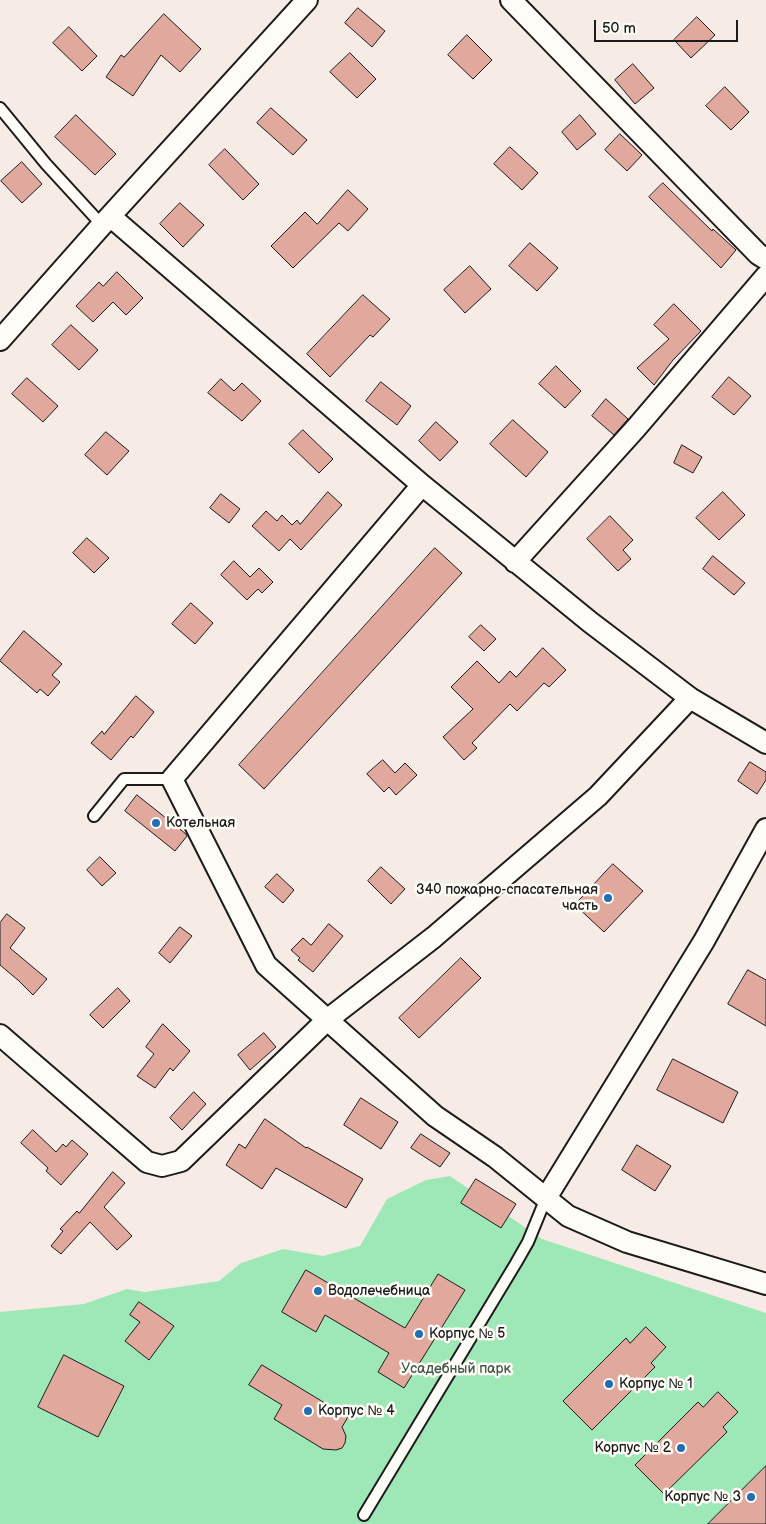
<!DOCTYPE html>
<meta charset="utf-8">
<style>
body{margin:0}
#map{position:relative;width:766px;height:1524px;overflow:hidden;background:#f7ebe5;font-family:"Balsamiq Sans",sans-serif}
canvas{display:block}
.scale{position:absolute;left:594px;top:20px;width:144px;height:22px;box-sizing:border-box;border:2px solid #1c1c1c;border-top:0;padding-left:6px;font-size:15px;line-height:18px;white-space:nowrap;color:#1c1c1c;-webkit-text-stroke:4px #fdfcf7;paint-order:stroke}
</style>
<div id="map">
<canvas width="766" height="1524"></canvas>
<div class="scale">50 m</div>
</div>
<script>
const c = document.querySelector('canvas').getContext('2d');
c.lineJoin = 'round';
function fill(path, color) { c.fillStyle = color; c.fill(path, 'evenodd'); }
function trace(path, color, width, dash) { c.strokeStyle = color; c.lineWidth = width; c.lineCap = dash ? 'butt' : 'round'; c.setLineDash(dash || []); c.stroke(path); }
function write(font, color, halo, rows, align = 'center') {
  c.font = font + ' "Balsamiq Sans",sans-serif'; c.lineWidth = 5; c.setLineDash([]); c.textBaseline = 'middle'; c.strokeStyle = halo; c.fillStyle = color; for (const [text, x, y, turn = 0] of rows) {
    c.save(); c.translate(x, y); c.rotate((+turn || 0) * Math.PI / 180); c.textAlign = isNaN(turn) ? turn : align; if (halo) c.strokeText(text, 0, 0); c.fillText(text, 0, 0); c.restore();
  }
}
fill(new Path2D(`
 M 450,1176 L 542,1239 L 766,1313 L 766,1524 L 0,1524 L 0,1312 L 84,1304 L 127,1289 L 145,1292 L 219,1281 L 241,1263 L 283,1249 L 323,1256 L 360,1246 L 387,1199 L 426,1180 Z`), '#9ee7b7');
const building = new Path2D(`
 M 358,8 L 385,31 L 372,47 L 345,23 Z
 M 164,14 L 201,49 L 180,72 L 161,55 L 133,96 L 106,77 L 121,55 L 124,57 Z
 M 697,17 L 715,35 L 691,58 L 674,40 Z
 M 69,27 L 97,56 L 82,71 L 53,43 Z
 M 467,35 L 492,60 L 473,79 L 448,55 Z
 M 350,53 L 376,79 L 357,98 L 330,72 Z
 M 633,64 L 654,88 L 635,104 L 615,80 Z
 M 725,87 L 749,112 L 731,130 L 706,106 Z
 M 271,108 L 307,140 L 293,155 L 257,123 Z
 M 76,115 L 116,154 L 95,175 L 55,137 Z
 M 580,115 L 596,134 L 577,150 L 562,132 Z
 M 620,134 L 642,155 L 627,171 L 605,150 Z
 M 510,147 L 538,173 L 522,190 L 494,164 Z
 M 225,149 L 259,184 L 243,200 L 209,165 Z
 M 22,162 L 42,184 L 22,203 L 1,181 Z
 M 663,183 L 712,231 L 713,229 L 736,250 L 721,268 L 649,197 Z
 M 348,190 L 368,209 L 348,231 L 339,223 L 293,268 L 271,246 L 305,212 L 317,224 Z
 M 180,203 L 204,225 L 183,247 L 160,224 Z
 M 530,243 L 558,268 L 537,291 L 509,266 Z
 M 470,266 L 491,289 L 465,313 L 444,290 Z
 M 117,272 L 143,298 L 126,315 L 113,302 L 93,322 L 76,306 L 99,282 L 103,286 Z
 M 363,295 L 390,319 L 373,337 L 370,335 L 330,377 L 307,354 Z
 M 674,304 L 701,331 L 673,360 L 654,385 L 637,368 L 669,339 L 654,325 Z
 M 71,325 L 98,350 L 79,370 L 52,345 Z
 M 556,366 L 581,391 L 565,408 L 539,384 Z
 M 729,377 L 751,396 L 734,415 L 712,397 Z
 M 27,378 L 58,406 L 43,422 L 12,394 Z
 M 221,379 L 234,391 L 242,383 L 261,401 L 242,421 L 208,393 Z
 M 381,382 L 411,406 L 397,425 L 366,401 Z
 M 606,399 L 628,419 L 614,435 L 592,416 Z
 M 513,420 L 548,452 L 526,477 L 490,444 Z
 M 436,422 L 458,442 L 440,461 L 419,441 Z
 M 303,430 L 333,459 L 319,473 L 289,444 Z
 M 106,432 L 129,451 L 107,475 L 85,455 Z
 M 682,445 L 702,457 L 693,473 L 674,463 Z
 M 328,492 L 342,505 L 301,550 L 290,539 L 279,551 L 252,526 L 266,511 L 277,521 L 282,515 L 292,525 L 297,520 L 300,524 Z
 M 723,492 L 745,515 L 719,540 L 696,518 Z
 M 221,494 L 240,509 L 229,523 L 210,508 Z
 M 610,516 L 633,540 L 623,550 L 631,559 L 618,571 L 587,539 Z
 M 87,538 L 109,558 L 94,573 L 73,553 Z
 M 435,548 L 462,573 L 264,789 L 239,765 Z
 M 713,556 L 745,583 L 734,595 L 703,569 Z
 M 234,561 L 250,577 L 259,568 L 273,582 L 262,593 L 258,589 L 247,600 L 221,575 Z
 M 191,603 L 213,623 L 195,644 L 172,624 Z
 M 481,625 L 496,639 L 484,651 L 469,637 Z
 M 24,631 L 62,664 L 52,675 L 60,682 L 48,696 L 40,689 L 37,693 L 0,661 Z
 M 543,648 L 566,670 L 549,687 L 544,683 L 517,711 L 510,704 L 472,743 L 477,748 L 464,760 L 443,737 L 473,709 L 451,687 L 477,661 L 499,683 L 510,671 L 516,677 Z
 M 136,696 L 154,712 L 133,738 L 131,736 L 111,760 L 91,743 L 102,731 L 104,734 Z
 M 383,760 L 395,773 L 405,763 L 417,775 L 396,795 L 389,787 L 384,792 L 367,774 Z
 M 750,762 L 766,772 L 766,780 L 757,794 L 738,781 Z
 M 137,795 L 186,834 L 187,836 L 175,851 L 125,811 Z
 M 100,857 L 116,873 L 102,886 L 87,870 Z
 M 613,864 L 643,891 L 604,932 L 575,905 Z
 M 381,867 L 405,889 L 391,904 L 368,881 Z
 M 277,874 L 294,890 L 283,903 L 265,887 Z
 M 7,914 L 25,928 L 10,948 L 47,979 L 33,995 L 19,981 L 0,965 L 0,923 Z
 M 329,924 L 343,936 L 313,972 L 298,960 L 300,958 L 291,950 L 303,938 L 311,945 Z
 M 180,927 L 192,936 L 170,963 L 159,953 Z
 M 461,958 L 481,978 L 419,1038 L 399,1018 Z
 M 748,970 L 766,980 L 766,1026 L 728,1004 Z
 M 118,988 L 130,1001 L 103,1028 L 90,1015 Z
 M 163,1024 L 190,1051 L 173,1071 L 170,1068 L 155,1088 L 137,1076 L 154,1054 L 146,1047 Z
 M 264,1033 L 276,1047 L 250,1070 L 238,1055 Z
 M 673,1059 L 738,1092 L 723,1123 L 657,1090 Z
 M 194,1092 L 206,1104 L 182,1130 L 170,1118 Z
 M 361,1098 L 398,1122 L 381,1149 L 344,1125 Z
 M 265,1119 L 306,1148 L 307,1147 L 363,1179 L 346,1208 L 276,1168 L 262,1189 L 226,1165 L 239,1144 L 245,1148 Z
 M 33,1130 L 56,1152 L 63,1144 L 66,1147 L 72,1140 L 88,1154 L 61,1185 L 46,1171 L 48,1168 L 21,1143 Z
 M 421,1134 L 450,1153 L 440,1167 L 411,1148 Z
 M 637,1145 L 671,1166 L 655,1191 L 622,1170 Z
 M 113,1172 L 125,1183 L 104,1207 L 132,1236 L 117,1250 L 90,1222 L 61,1254 L 51,1246 L 63,1231 L 60,1229 L 77,1211 L 79,1213 Z
 M 476,1179 L 516,1204 L 501,1228 L 461,1203 Z
 M 306,1270 L 405,1328 L 438,1274 L 465,1290 L 404,1388 L 378,1372 L 389,1353 L 325,1315 L 316,1332 L 282,1312 Z
 M 139,1302 L 174,1326 L 149,1360 L 125,1341 L 140,1322 L 130,1315 Z
 M 646,1327 L 666,1347 L 651,1363 L 655,1367 L 592,1430 L 563,1401 L 626,1338 L 630,1343 Z
 M 64,1355 L 124,1386 L 98,1437 L 38,1407 Z
 M 262,1365 L 348,1417 L 342,1427 L 346,1436 L 345,1443 L 342,1448 L 336,1450 L 323,1449 L 274,1419 L 282,1405 L 249,1385 Z
 M 718,1392 L 738,1412 L 723,1427 L 727,1432 L 664,1494 L 635,1465 L 698,1402 L 703,1407 Z
 M 766,1466 L 766,1524 L 708,1524 Z`);
fill(building, '#e1a89d');
trace(building, '#1c1c1c', 1);
const lane = new Path2D(`
 M 0,108 L 46,164 L 102,225
 M 94,816 L 124,779 L 172,779
 M 364,1515 L 516,1263 L 528,1242 L 546,1198`);
const street = new Path2D(`
 M 511,0 L 758,254 L 766,259
 M 110,216 L 422,485 L 590,622 L 690,698 L 766,743
 M 0,340 L 102,225 L 307,0
 M 422,485 L 172,779 L 266,965 L 435,1116 L 495,1157 L 568,1216 L 627,1242 L 766,1284
 M 515,562 L 636,428 L 766,276
 M 0,1035 L 147,1162 L 162,1166 L 181,1161 L 327,1020 L 434,937 L 598,796 L 690,698
 M 546,1198 L 704,941 L 766,829`);
trace(lane, '#1c1c1c', 14);
trace(street, '#1c1c1c', 24);
trace(lane, '#fdfcf7', 10);
trace(street, '#fdfcf7', 20);
for (const [x, y, r, color] of [
 [156,823,5,"#1f6fb2"],
 [608,898,5,"#1f6fb2"],
 [318,1291,5,"#1f6fb2"],
 [419,1334,5,"#1f6fb2"],
 [609,1384,5,"#1f6fb2"],
 [308,1411,5,"#1f6fb2"],
 [681,1448,5,"#1f6fb2"],
 [751,1497,5,"#1f6fb2"]
]) { const dot = new Path2D(); dot.arc(x, y, r, 0, 2 * Math.PI); c.fillStyle = color; c.fill(dot); trace(dot, '#fdfcf7', 2); }
write('14px', '#1c1c1c', '#fdfcf7', [
 ["Котельная",166,823],
 ["340 пожарно-спасательная",598,890,"right"],
 ["часть",598,906,"right"],
 ["Водолечебница",328,1291],
 ["Корпус № 5",429,1334],
 ["Корпус № 1",619,1384],
 ["Корпус № 4",318,1411],
 ["Корпус № 2",671,1448,"right"],
 ["Корпус № 3",741,1497,"right"]
], 'left');
write('14px', '#43594a', '#fdfcf7', [
 ["Усадебный парк",456,1369]
]);
</script>
